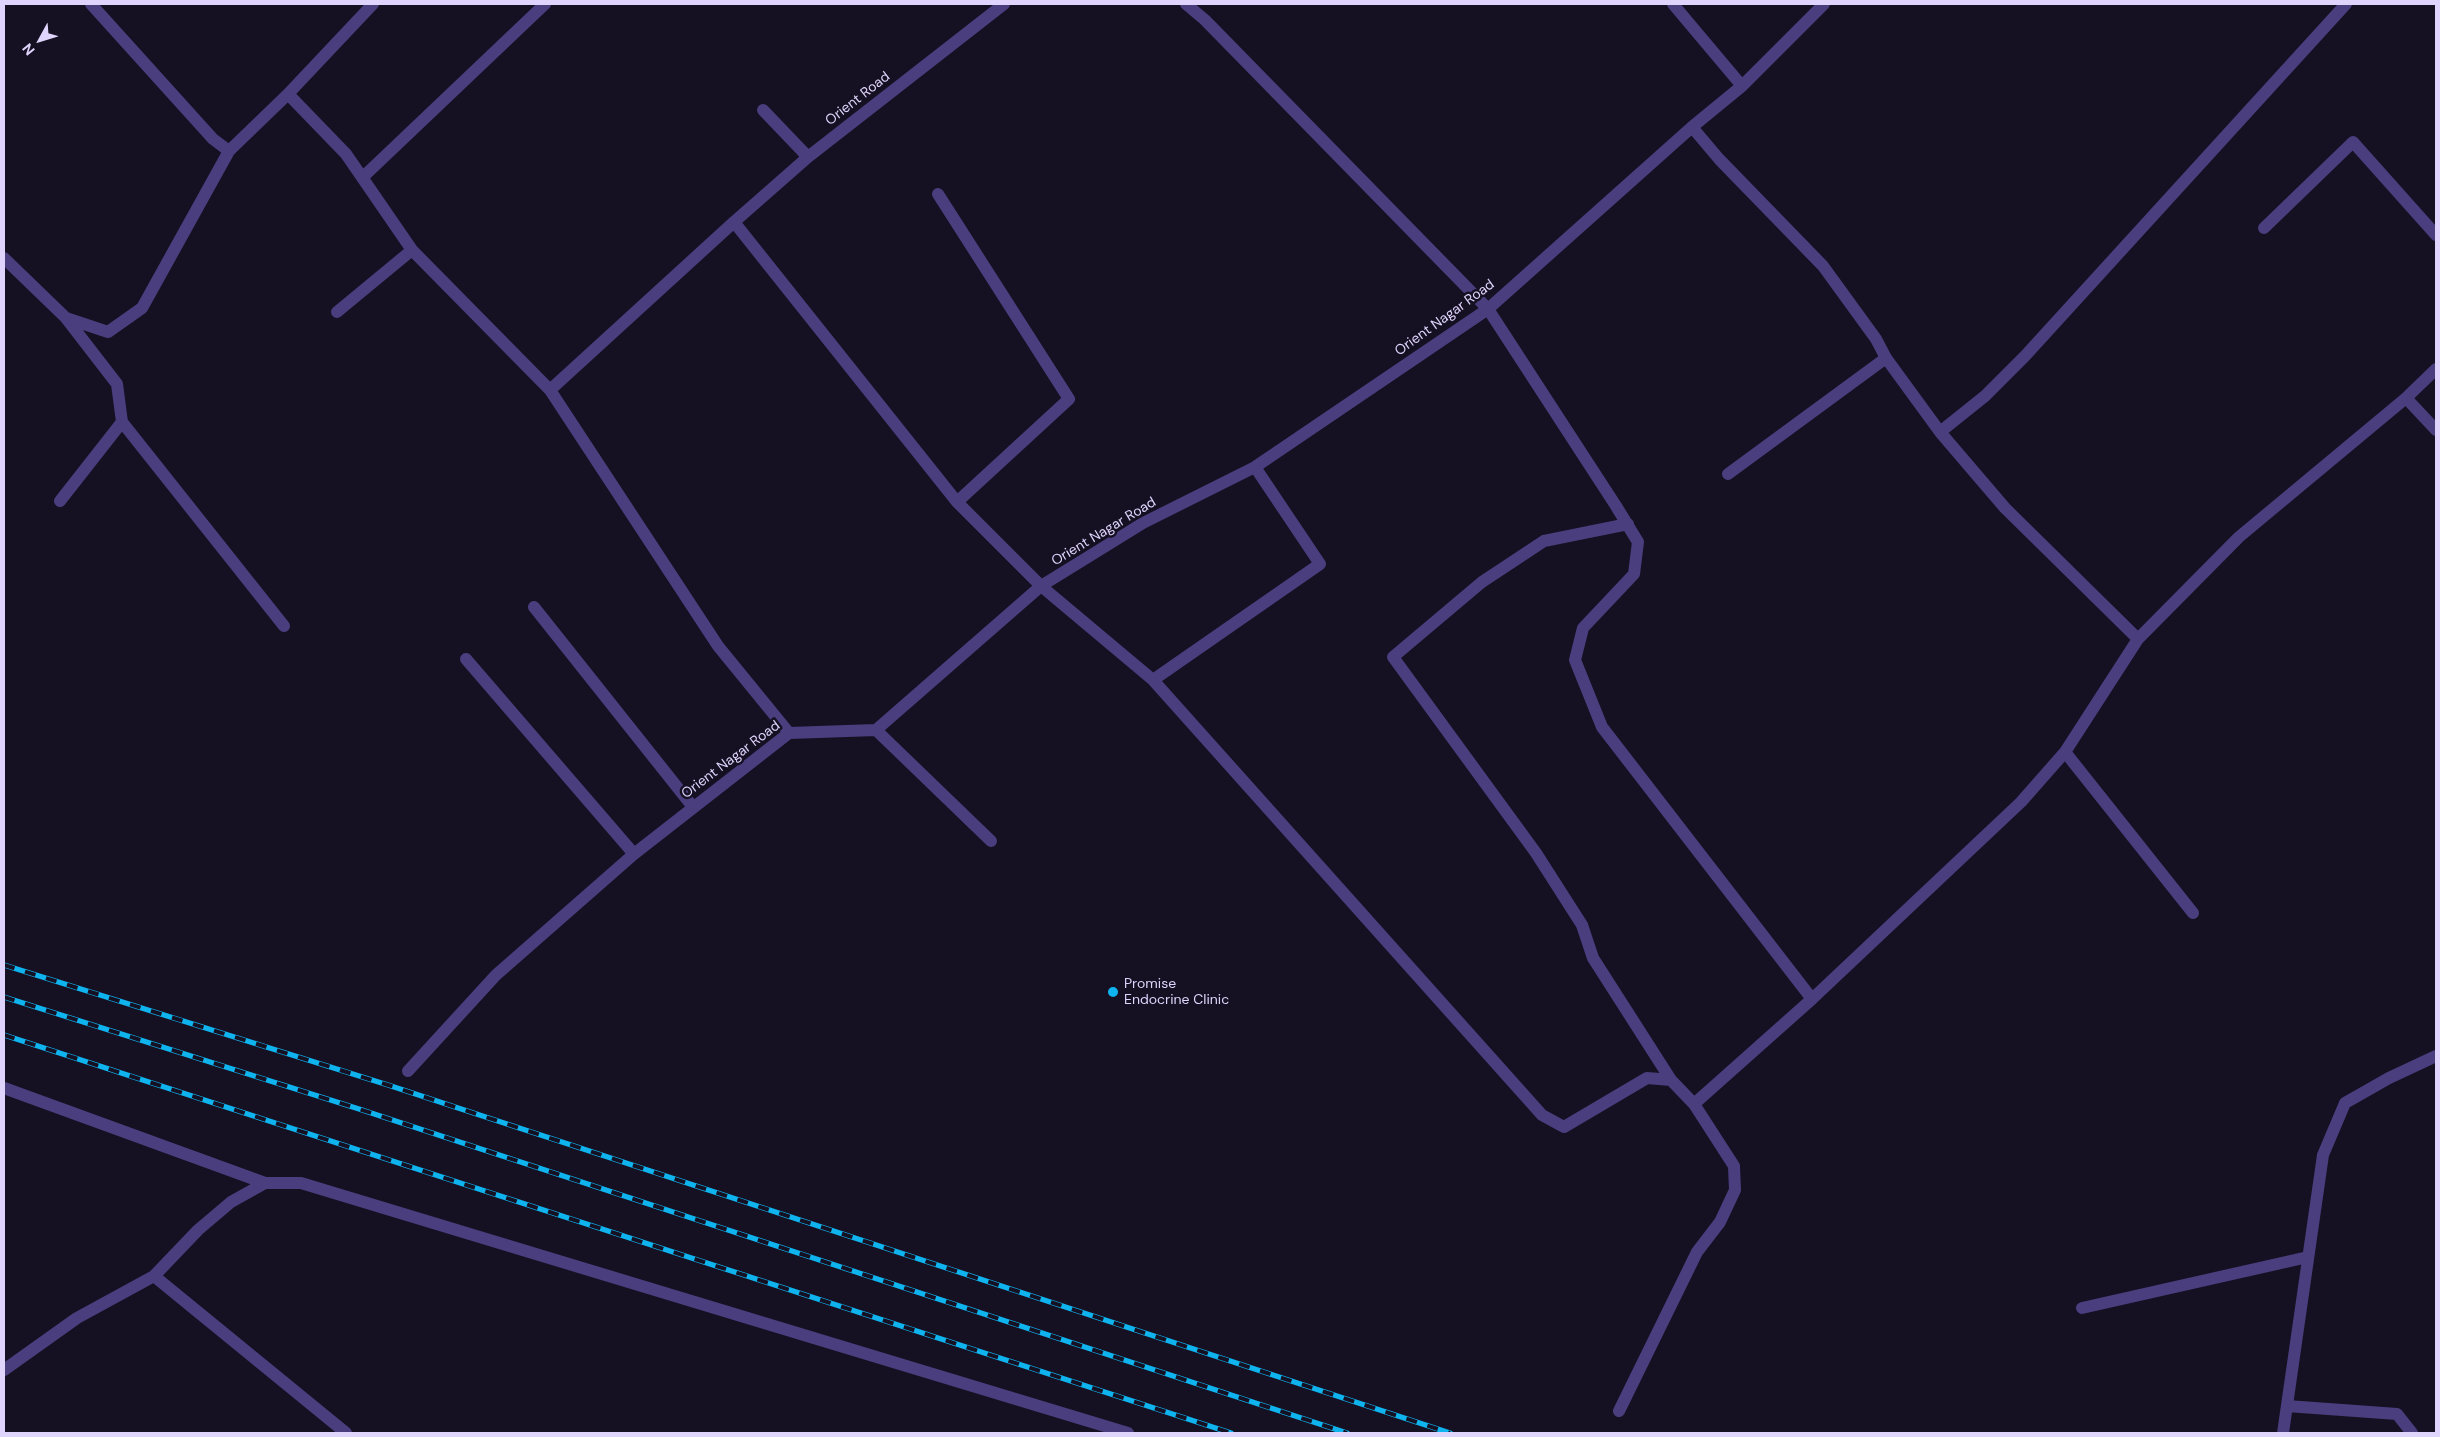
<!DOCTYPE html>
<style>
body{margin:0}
#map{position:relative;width:2440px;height:1437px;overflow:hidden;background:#161023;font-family:"DM Sans",sans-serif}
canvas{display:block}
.frame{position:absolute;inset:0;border:5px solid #dfd4fc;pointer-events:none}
.north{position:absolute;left:15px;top:15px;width:50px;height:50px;-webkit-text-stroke:4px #161023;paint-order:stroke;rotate:231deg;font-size:14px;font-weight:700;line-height:20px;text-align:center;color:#dfd4fc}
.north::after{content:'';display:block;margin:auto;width:18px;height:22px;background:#dfd4fc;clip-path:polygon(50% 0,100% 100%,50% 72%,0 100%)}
</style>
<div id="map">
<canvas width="2440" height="1437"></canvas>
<div class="frame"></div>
<div class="north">N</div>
</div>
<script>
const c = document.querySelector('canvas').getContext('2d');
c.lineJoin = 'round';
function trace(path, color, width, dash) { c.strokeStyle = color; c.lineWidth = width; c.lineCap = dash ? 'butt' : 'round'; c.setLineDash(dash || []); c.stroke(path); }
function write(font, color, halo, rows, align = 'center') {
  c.font = font + ' "DM Sans",sans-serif'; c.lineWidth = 5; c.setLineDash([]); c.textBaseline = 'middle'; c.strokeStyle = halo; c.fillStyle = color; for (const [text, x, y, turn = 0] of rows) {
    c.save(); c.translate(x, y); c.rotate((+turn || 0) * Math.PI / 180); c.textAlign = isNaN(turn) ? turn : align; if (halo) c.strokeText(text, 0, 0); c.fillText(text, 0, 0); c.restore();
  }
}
trace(new Path2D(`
 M 91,4 L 213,139 L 229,151
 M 1186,4 L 1205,20 L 1488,309 L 1616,506 L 1638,542 L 1634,574 L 1583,628 L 1575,660 L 1602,727 L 1812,999
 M 1673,4 L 1742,86
 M 288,94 L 373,4
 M 763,110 L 808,157
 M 1692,127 L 1719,159 L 1823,266 L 1876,339 L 1886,358 L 1940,432
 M 363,177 L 545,4
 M 938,194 L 1069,399 L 957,502
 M 734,222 L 808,157 L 1004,4
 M 2264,228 L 2353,142 L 2436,235
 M 4,258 L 66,318 L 108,332 L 142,308 L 229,151 L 288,94 L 346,154 L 412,250 L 550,390 L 718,646 L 789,733
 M 337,312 L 412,250
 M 66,318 L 117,384 L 122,422 L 284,626
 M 550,390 L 734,222 L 957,502 L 1041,586 L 1153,680 L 1542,1115 L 1564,1127 L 1647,1078 L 1671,1080 L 1694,1104 L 1812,999 L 2021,802 L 2065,752 L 2138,639 L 2239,537 L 2406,398 L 2436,369
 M 2406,398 L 2436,430
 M 1728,474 L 1886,358
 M 60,501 L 122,422
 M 1628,524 L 1544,541 L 1482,582 L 1393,657 L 1536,853 L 1582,925 L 1593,958 L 1671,1080
 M 534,607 L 693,807
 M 2138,639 L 2005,508 L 1940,432 L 1985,396 L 2025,356 L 2346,4
 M 466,659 L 634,854
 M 1153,680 L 1320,564 L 1255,467
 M 876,730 L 991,841
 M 2065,752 L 2193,913
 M 408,1071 L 496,975 L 634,854 L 789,733 L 876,730 L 1041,586 L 1143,523 L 1255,467 L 1488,309 L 1692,127 L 1742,86 L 1824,4
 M 4,1088 L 265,1183
 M 154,1276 L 346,1433
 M 2082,1308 L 2308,1257
 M 4,1370 L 77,1318 L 154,1276 L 198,1230 L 231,1202 L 265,1183 L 301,1183 L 1128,1433
 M 2287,1406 L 2397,1414 L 2412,1433
 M 1619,1411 L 1697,1252 L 1720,1222 L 1735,1190 L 1734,1166 L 1694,1104
 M 2283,1433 L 2323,1155 L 2345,1103 L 2389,1078 L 2436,1056`), '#4b3e7e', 12);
const rail = new Path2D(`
 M 4,965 L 388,1085 L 1450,1433
 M 4,997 L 359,1109 L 1347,1433
 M 4,1035 L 1231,1433`);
trace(rail, '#0fb3ed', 5.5);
trace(rail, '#161023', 4, [11]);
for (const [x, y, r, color] of [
 [1113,992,6,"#0fb3ed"]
]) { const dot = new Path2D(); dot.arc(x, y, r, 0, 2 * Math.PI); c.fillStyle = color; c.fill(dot); trace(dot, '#161023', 2); }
write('14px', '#dfd4fc', '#161023', [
 ["Orient Road",858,99,-38],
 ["Orient Nagar Road",1445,318,-36],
 ["Orient Nagar Road",1104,532,-31],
 ["Orient Nagar Road",731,760,-37]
]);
write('14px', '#dfd4fc', '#161023', [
 ["Promise",1124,984],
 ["Endocrine Clinic",1124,1000]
], 'left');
</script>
